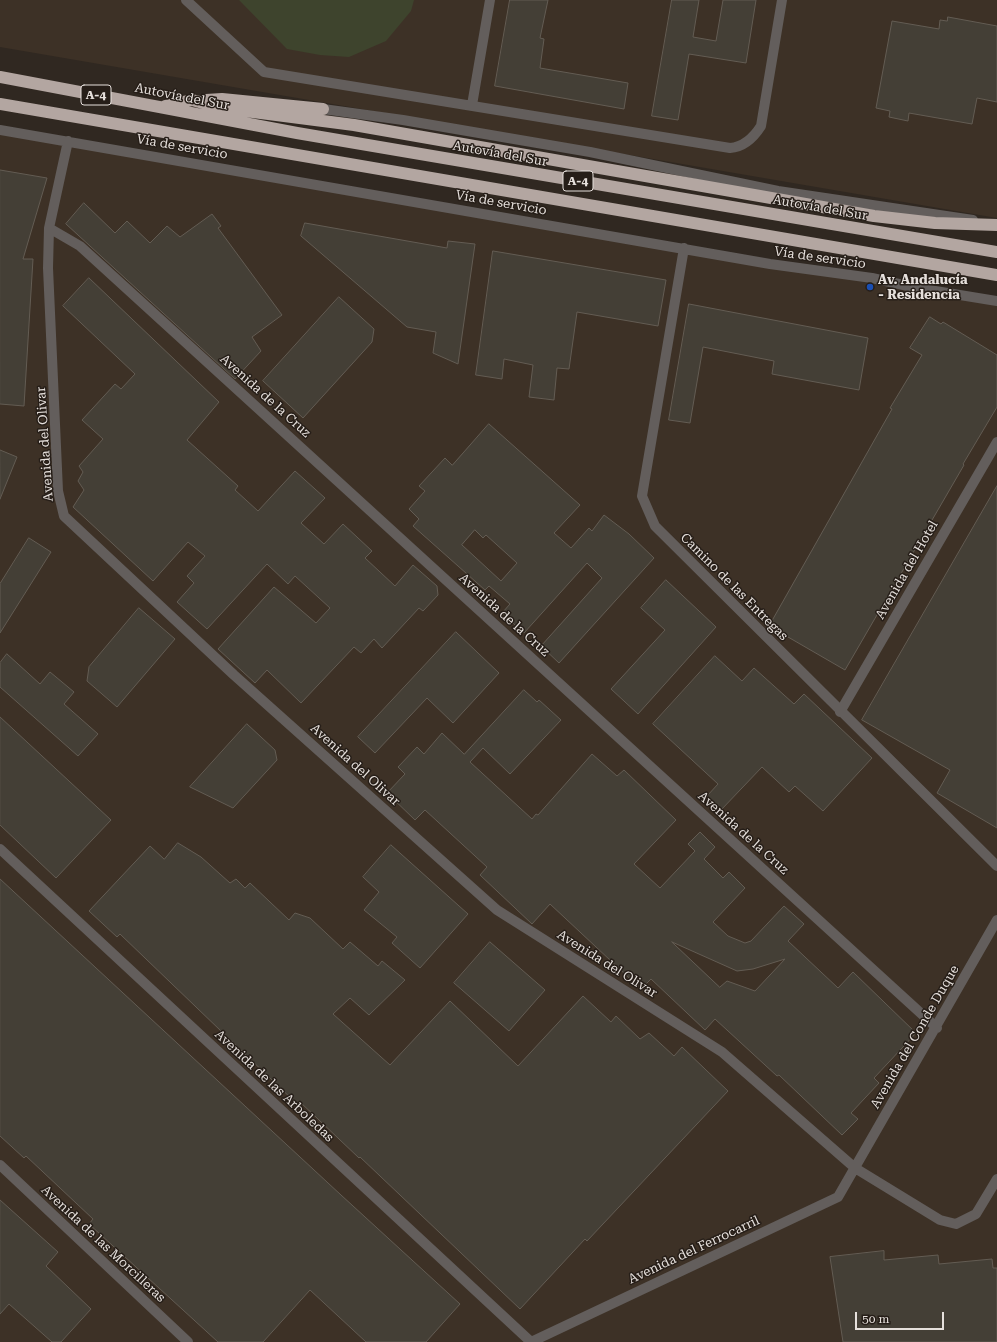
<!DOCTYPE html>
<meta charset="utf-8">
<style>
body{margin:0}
#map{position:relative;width:997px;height:1342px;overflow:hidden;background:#302821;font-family:"Roboto Serif",serif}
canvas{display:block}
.scale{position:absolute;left:855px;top:1312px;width:89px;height:18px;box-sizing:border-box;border:2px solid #e6e0dc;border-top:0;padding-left:5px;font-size:12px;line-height:14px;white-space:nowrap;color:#e6e0dc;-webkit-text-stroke:3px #261e18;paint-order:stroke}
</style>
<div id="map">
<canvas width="997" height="1342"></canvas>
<div class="scale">50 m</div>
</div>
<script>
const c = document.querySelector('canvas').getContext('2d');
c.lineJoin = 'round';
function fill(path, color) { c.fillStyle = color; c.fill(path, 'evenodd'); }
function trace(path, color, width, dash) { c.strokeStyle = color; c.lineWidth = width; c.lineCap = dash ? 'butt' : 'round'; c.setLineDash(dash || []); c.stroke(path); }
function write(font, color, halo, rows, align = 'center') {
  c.font = font + ' "Roboto Serif",serif'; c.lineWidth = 3; c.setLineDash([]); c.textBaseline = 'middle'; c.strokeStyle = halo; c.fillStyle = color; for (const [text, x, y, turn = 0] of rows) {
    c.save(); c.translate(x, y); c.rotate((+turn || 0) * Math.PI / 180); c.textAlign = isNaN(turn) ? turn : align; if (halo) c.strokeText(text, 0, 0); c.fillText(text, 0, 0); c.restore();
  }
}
fill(new Path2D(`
 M 0,0 L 997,0 L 997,218 L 0,47 Z
 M 0,129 L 997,300 L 997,1342 L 0,1342 Z`), '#3d3126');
fill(new Path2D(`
 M 239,0 L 414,0 L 411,11 L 386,41 L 349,57 L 320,55 L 287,49 Z`), '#3e442d');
const building = new Path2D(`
 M 510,0 L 548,0 L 540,38 L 544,39 L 540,68 L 628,83 L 624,109 L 495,86 Z
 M 672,0 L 699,0 L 693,37 L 716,41 L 723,0 L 756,0 L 746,63 L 689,54 L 678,120 L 652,116 Z
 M 948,17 L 997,26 L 997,102 L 977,98 L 972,124 L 909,113 L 908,121 L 889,117 L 890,111 L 876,108 L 892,21 L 939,29 L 940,20 L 947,21 Z
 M 0,170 L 47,178 L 23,259 L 33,259 L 24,406 L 0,404 Z
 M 84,203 L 115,233 L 127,221 L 150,243 L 167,226 L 180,237 L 212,214 L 221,226 L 218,228 L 282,315 L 252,337 L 261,351 L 235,379 L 66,224 Z
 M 305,223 L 447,248 L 448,241 L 475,244 L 458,364 L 433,353 L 436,332 L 407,327 L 301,236 Z
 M 493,251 L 666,280 L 658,326 L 577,312 L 569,369 L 557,368 L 554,400 L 529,397 L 533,365 L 504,359 L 502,379 L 476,375 Z
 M 89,278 L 219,402 L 187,440 L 238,486 L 235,490 L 258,511 L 295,471 L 325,498 L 301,523 L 324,544 L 343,524 L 372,551 L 365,558 L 395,586 L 413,565 L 437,586 L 438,595 L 423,611 L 419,608 L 382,648 L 374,639 L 361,653 L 354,647 L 301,703 L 267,670 L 255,683 L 218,649 L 274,587 L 316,623 L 330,608 L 295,576 L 288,584 L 267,564 L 207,629 L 177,602 L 194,583 L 187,576 L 205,556 L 188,542 L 153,581 L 73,507 L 84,490 L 78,481 L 83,472 L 79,466 L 103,439 L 82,420 L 115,384 L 121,389 L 135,374 L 63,306 Z
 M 339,297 L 374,329 L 372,342 L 303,418 L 263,381 Z
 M 689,304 L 868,338 L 859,390 L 772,374 L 774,361 L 703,347 L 690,423 L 669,420 Z
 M 930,317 L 941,324 L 943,322 L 997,355 L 997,407 L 963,464 L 964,465 L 845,670 L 769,626 L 892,409 L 890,408 L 922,355 L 910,348 Z
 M 489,424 L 580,505 L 554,533 L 571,548 L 589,528 L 592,531 L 604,515 L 629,534 L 654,558 L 559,663 L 541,646 L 602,578 L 587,563 L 524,633 L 502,613 L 510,604 L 489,586 L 485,590 L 413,526 L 419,519 L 409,509 L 425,491 L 419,486 L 445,458 L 452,465 ZM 475,530 L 483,538 L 486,535 L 517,563 L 501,581 L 462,545 Z
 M 0,450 L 17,457 L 0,499 Z
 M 997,486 L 997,828 L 937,793 L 950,770 L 862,720 Z
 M 29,538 L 51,552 L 0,633 L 0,584 Z
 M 666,580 L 716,627 L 638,714 L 611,689 L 665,630 L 641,608 Z
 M 139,608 L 175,639 L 117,707 L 87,681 L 89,667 Z
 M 456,632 L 499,673 L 453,723 L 427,698 L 375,753 L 358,737 Z
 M 7,654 L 40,684 L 50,672 L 74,692 L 64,704 L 98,734 L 78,756 L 0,687 L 0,663 Z
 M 715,656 L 742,681 L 754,668 L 794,704 L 804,694 L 872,758 L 823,811 L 795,786 L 789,792 L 762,767 L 721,810 L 707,796 L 718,784 L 653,724 Z
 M 524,690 L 537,702 L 539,700 L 561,720 L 510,774 L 483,748 L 470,762 L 532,819 L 536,814 L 538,815 L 592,754 L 617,776 L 624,770 L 676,820 L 634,864 L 660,888 L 695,851 L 688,844 L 700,832 L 715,847 L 704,859 L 723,878 L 729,872 L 745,888 L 713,922 L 728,936 L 745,943 L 751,941 L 784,906 L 804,924 L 788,941 L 838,988 L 853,972 L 916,1033 L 874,1078 L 879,1083 L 851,1113 L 858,1119 L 842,1135 L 779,1075 L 777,1076 L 715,1019 L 705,1030 L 651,979 L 641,989 L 550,904 L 532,924 L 480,875 L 487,867 L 425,810 L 415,820 L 387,793 L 405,774 L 398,767 L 417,747 L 424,754 L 442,733 L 464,754 ZM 672,942 L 737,971 L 753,969 L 785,959 L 755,991 L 727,981 L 720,987 Z
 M 0,717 L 111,820 L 56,878 L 0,825 Z
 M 247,724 L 275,750 L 277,760 L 233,808 L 190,787 Z
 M 178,843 L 201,857 L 230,883 L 236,879 L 245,888 L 250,883 L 289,920 L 295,913 L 310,918 L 343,949 L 350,942 L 378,966 L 382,961 L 405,980 L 369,1015 L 350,998 L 333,1014 L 390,1065 L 450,1001 L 518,1066 L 583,996 L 611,1022 L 616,1016 L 640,1039 L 649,1033 L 674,1056 L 682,1047 L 728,1091 L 587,1241 L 585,1239 L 520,1309 L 360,1157 L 359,1158 L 299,1101 L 297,1104 L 120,934 L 117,937 L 89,911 L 150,846 L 164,859 Z
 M 391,845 L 468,914 L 420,968 L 392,943 L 397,937 L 364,910 L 379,892 L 363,877 Z
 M 0,879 L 341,1195 L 460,1304 L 426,1342 L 366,1342 L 310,1290 L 263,1342 L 218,1342 L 89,1224 L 93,1219 L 26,1156 L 24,1158 L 0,1136 Z
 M 490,942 L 545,990 L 509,1031 L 454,983 Z
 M 0,1200 L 58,1252 L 46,1266 L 91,1309 L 61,1342 L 52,1342 L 9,1304 L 0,1314 Z
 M 884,1251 L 884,1260 L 938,1255 L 939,1264 L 992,1259 L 993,1268 L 997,1268 L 997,1342 L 843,1342 L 830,1257 Z`);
fill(building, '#443f36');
trace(building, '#635c53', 1);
trace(new Path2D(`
 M 186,0 L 264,72 L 730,148 C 744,147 754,137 761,126 L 782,0
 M 472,105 L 490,0
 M 323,109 L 403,120 L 590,152 L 778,191 L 973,220
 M 0,130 L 770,264 L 872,278 L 917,288 L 997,301
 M 68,141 L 49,228 L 48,268 L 58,491 L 64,516 L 234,675 L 497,910 L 722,1052 L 855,1168 L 940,1220 L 956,1224 L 976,1214 L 997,1179
 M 49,228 L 80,246 L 937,1028
 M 684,248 L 642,496 L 655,526 L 997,866
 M 840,712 L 997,442
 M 0,849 L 531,1342
 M 0,1165 L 188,1342
 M 531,1342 L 838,1197 L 997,920`), '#635e5c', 10);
trace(new Path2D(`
 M 0,77 L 297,133 L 997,252
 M 206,100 L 222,99 L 323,109
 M 0,104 L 997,275
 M 165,106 L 192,100 L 222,108 L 354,125 L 874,216 L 935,223 L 997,225`), '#b3a6a1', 12);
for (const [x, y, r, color] of [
 [870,287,4,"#1a4fb4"]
]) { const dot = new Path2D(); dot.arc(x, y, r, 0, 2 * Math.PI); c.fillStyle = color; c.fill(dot); trace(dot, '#261e18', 1.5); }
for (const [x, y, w] of [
 [96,95,30],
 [578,181,30]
]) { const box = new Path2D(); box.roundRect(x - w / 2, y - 10, w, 20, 3); c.fillStyle = '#261e18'; c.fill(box); trace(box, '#e6e0dc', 1); }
write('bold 12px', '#e6e0dc', null, [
 ["A-4",96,95],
 ["A-4",578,181]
]);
write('13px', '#e6e0dc', '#261e18', [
 ["Autovía del Sur",182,97,11],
 ["Vía de servicio",182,147,10],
 ["Autovía del Sur",500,154,10],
 ["Vía de servicio",501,203,10],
 ["Autovía del Sur",820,208,10],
 ["Vía de servicio",820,258,8],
 ["Avenida de la Cruz",265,396,42],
 ["Avenida del Olivar",45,444,-94],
 ["Avenida del Hotel",907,570,-60],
 ["Camino de las Entregas",734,587,45],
 ["Avenida de la Cruz",504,615,42],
 ["Avenida del Olivar",355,765,42],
 ["Avenida de la Cruz",743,833,42],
 ["Avenida del Olivar",607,964,32],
 ["Avenida del Conde Duque",915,1037,-60],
 ["Avenida de las Arboledas",274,1086,43],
 ["Avenida de las Morcilleras",103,1244,43],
 ["Avenida del Ferrocarril",694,1250,-25]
]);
write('bold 13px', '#e6e0dc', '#261e18', [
 ["Av. Andalucía",878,280],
 ["- Residencia",878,295]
], 'left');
</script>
